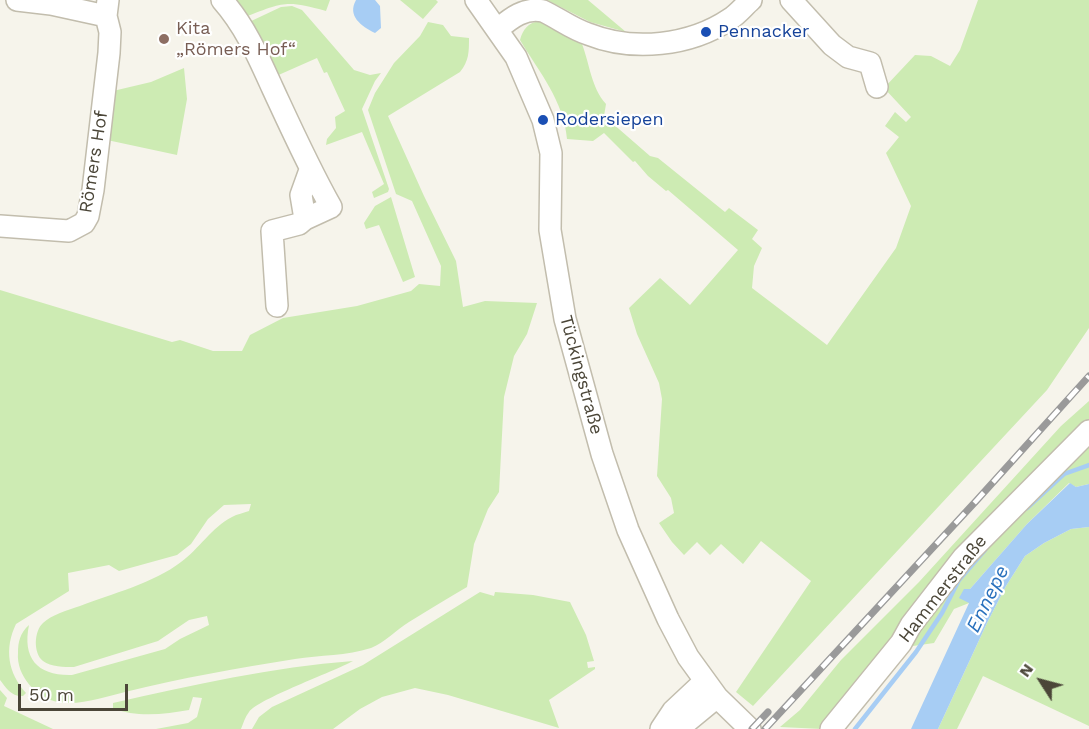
<!DOCTYPE html>
<meta charset="utf-8">
<style>
body{margin:0}
#map{position:relative;width:1089px;height:729px;overflow:hidden;background:#f6f4eb;font-family:"Work Sans",sans-serif}
canvas{display:block}
.north{position:absolute;left:1011px;top:651px;width:60px;height:60px;-webkit-text-stroke:4px #fff;paint-order:stroke;rotate:306deg;font-size:16px;font-weight:700;line-height:24px;text-align:center;color:#4b4638}
.north::after{content:'';display:block;margin:auto;width:21px;height:27px;background:#4b4638;clip-path:polygon(50% 0,100% 100%,50% 72%,0 100%)}
.scale{position:absolute;left:18px;top:684px;width:110px;height:27px;box-sizing:border-box;border:3px solid #4b4638;border-top:0;padding-left:8px;font-size:18px;line-height:21px;white-space:nowrap;color:#4b4638;-webkit-text-stroke:4px #fff;paint-order:stroke}
</style>
<div id="map">
<canvas width="1089" height="729"></canvas>
<div class="north">N</div>
<div class="scale">50 m</div>
</div>
<script>
const c = document.querySelector('canvas').getContext('2d');
c.lineJoin = 'round';
function fill(path, color) { c.fillStyle = color; c.fill(path, 'evenodd'); }
function trace(path, color, width, dash) { c.strokeStyle = color; c.lineWidth = width; c.lineCap = dash ? 'butt' : 'round'; c.setLineDash(dash || []); c.stroke(path); }
function write(font, color, halo, rows, align = 'center') {
  c.font = font + ' "Work Sans",sans-serif'; c.lineWidth = 4.5; c.setLineDash([]); c.textBaseline = 'middle'; c.strokeStyle = halo; c.fillStyle = color; for (const [text, x, y, turn = 0] of rows) {
    c.save(); c.translate(x, y); c.rotate((+turn || 0) * Math.PI / 180); c.textAlign = isNaN(turn) ? turn : align; if (halo) c.strokeText(text, 0, 0); c.fillText(text, 0, 0); c.restore();
  }
}
fill(new Path2D(`
 M 231,0 L 330,0 L 326,11 C 286,0 284,2 245,17 Z
 M 400,0 L 436,0 L 438,2 L 423,19 Z
 M 547,0 L 588,0 L 626,32 L 590,22 Z
 M 978,0 L 1089,0 L 1089,328 L 1047,390 L 753,706 L 736,692 L 811,581 L 761,541 L 743,564 L 721,544 L 710,555 L 697,542 L 684,555 L 672,542 L 659,523 L 674,513 L 671,498 L 657,476 L 662,399 L 659,383 L 637,334 L 629,308 L 660,278 L 690,305 L 738,250 L 668,190 L 666,191 L 648,176 L 635,161 L 633,162 L 604,133 L 593,141 L 567,139 C 564,101 539,72 520,40 C 523,29 528,23 539,21 L 582,44 C 590,65 591,87 606,104 L 604,116 L 650,156 L 658,158 L 725,212 L 729,208 L 758,230 L 752,239 L 762,248 L 754,266 L 752,288 L 827,345 L 896,248 L 911,206 L 886,153 L 899,137 L 885,126 L 895,112 L 906,122 L 911,117 L 884,88 L 915,55 L 931,56 L 950,66 L 960,50 Z
 M 292,6 L 302,10 L 354,70 L 370,75 L 381,73 L 375,81 L 362,109 L 389,189 L 388,192 L 374,198 L 372,192 L 384,184 L 362,132 L 326,145 L 327,139 L 336,128 L 335,117 L 345,111 L 327,72 L 324,73 L 317,58 L 274,77 L 247,23 L 281,7 Z
 M 428,22 L 443,25 L 451,36 L 469,38 C 469,52 469,61 460,72 L 388,116 L 424,196 L 456,261 L 463,307 L 485,301 L 537,303 L 527,334 L 514,356 L 504,397 L 499,492 L 488,509 L 474,544 L 467,587 C 447,599 428,610 409,622 C 396,630 384,643 371,648 C 347,656 320,655 295,659 C 238,668 181,678 125,692 C 104,697 80,706 58,702 C 36,698 16,675 18,653 C 18,642 20,633 29,625 C 22,659 38,676 72,675 L 165,649 L 180,639 L 209,625 L 207,616 L 189,620 L 158,641 L 74,667 C 64,667 51,667 43,661 C 33,653 34,631 43,623 C 51,615 68,610 80,606 C 111,594 154,583 181,562 C 199,549 212,527 232,517 C 237,514 244,513 249,511 L 251,504 L 224,505 L 208,519 L 191,544 L 177,555 L 119,571 L 109,565 L 68,573 L 69,591 L 16,624 C 4,649 8,673 26,693 L 23,696 C 12,697 6,688 0,680 L 0,290 L 172,342 L 180,340 L 213,351 L 242,351 L 250,335 L 283,318 L 357,306 L 411,291 L 419,284 L 440,286 L 441,266 L 412,201 L 396,194 L 368,110 L 375,93 L 394,63 L 420,36 Z
 M 184,68 L 187,99 L 177,155 L 107,140 L 113,91 L 151,82 Z
 M 391,197 L 415,277 L 403,282 L 379,225 L 366,229 L 364,223 L 375,206 Z
 M 1089,401 L 1089,484 L 1076,487 L 1069,483 L 1027,524 L 970,589 L 969,603 L 954,609 L 934,643 L 892,649 L 823,729 L 780,727 L 800,710 L 841,660 L 919,582 L 1061,426 Z
 M 1089,527 L 1089,726 L 983,676 L 957,729 L 938,729 L 987,623 L 1006,586 L 1025,556 L 1044,543 L 1071,529 Z
 M 480,592 L 494,596 L 495,592 L 533,595 L 570,602 L 586,635 L 594,661 L 587,662 L 588,668 L 595,667 L 595,669 L 549,700 L 559,728 L 448,695 L 415,688 L 382,697 L 360,709 L 333,729 L 252,729 L 259,717 L 272,707 L 363,665 Z
 M 353,661 C 333,672 258,699 249,712 C 245,717 243,724 241,729 L 156,729 L 188,723 L 197,717 L 202,698 L 193,697 L 189,710 C 166,714 136,718 113,708 L 113,703 C 192,685 273,667 353,661 Z
 M 0,690 L 7,698 L 4,706 L 53,729 L 0,729 Z`), '#cdebb3');
fill(new Path2D(`
 M 356,0 L 375,0 L 380,6 L 381,28 L 375,33 C 361,26 347,16 356,0 Z
 M 1070,483 L 1076,487 L 1089,484 L 1089,527 L 1071,529 L 1044,543 L 1025,556 L 1006,586 L 987,623 L 938,729 L 911,729 L 969,603 L 959,598 L 964,589 L 970,589 L 1027,524 Z`), '#a7cdf4');
trace(new Path2D(`
 M 1027,508 L 1064,474 L 1089,465
 M 855,729 L 916,652 L 942,613 L 959,580 L 985,550`), '#a7cdf4', 4.5);
const minor = new Path2D(`
 M 17,0 L 51,4 L 106,16
 M 222,0 C 245,26 258,56 272,87 C 291,128 309,168 331,207 L 305,219 L 301,195 L 310,170
 M 476,0 L 516,57 L 543,120 L 551,153 L 550,230 L 565,319 L 602,454 L 628,530 L 668,619 L 688,657 L 717,697 L 750,729
 M 791,0 L 832,45 L 848,57 L 870,63 L 877,87
 M 498,29 C 511,18 525,7 543,11 C 558,18 572,29 588,34 C 633,52 690,46 730,19 C 738,14 744,6 751,0
 M 0,226 L 69,231 L 84,223 L 88,216 L 93,190 L 109,53 L 110,32 L 106,16 L 108,0
 M 277,306 L 272,231 L 299,224 L 305,219
 M 661,729 L 673,711 L 705,681
 M 678,729 L 717,697
 M 831,729 L 901,643 L 911,625 L 963,558 L 1089,431`);
trace(minor, '#c2bdad', 24);
trace(minor, '#fff', 21);
const rail = new Path2D(`
 M 752,729 L 768,712
 M 765,729 L 977,500 L 1089,376`);
trace(rail, '#9a9a9a', 7);
trace(rail, '#fff', 4.5, [14]);
for (const [x, y, r, color] of [
 [706,32,6,"#1a4fb4"],
 [164,39,6,"#8d6e63"],
 [543,120,6,"#1a4fb4"]
]) { const dot = new Path2D(); dot.arc(x, y, r, 0, 2 * Math.PI); c.fillStyle = color; c.fill(dot); trace(dot, '#fff', 2); }
write('18px', '#785e54', '#fff', [
 ["Kita",176,29],
 ["„Römers Hof“",176,50]
], 'left');
write('18px', '#164399', '#fff', [
 ["Pennacker",718,32],
 ["Rodersiepen",555,120]
], 'left');
write('18px', '#4b4638', '#fff', [
 ["Römers Hof",94,162,-81],
 ["Tückingstraße",581,375,75],
 ["Hammerstraße",943,589,-52]
]);
write('italic 20px', '#2b72bd', '#fff', [
 ["Ennepe",988,599,-64]
]);
</script>
